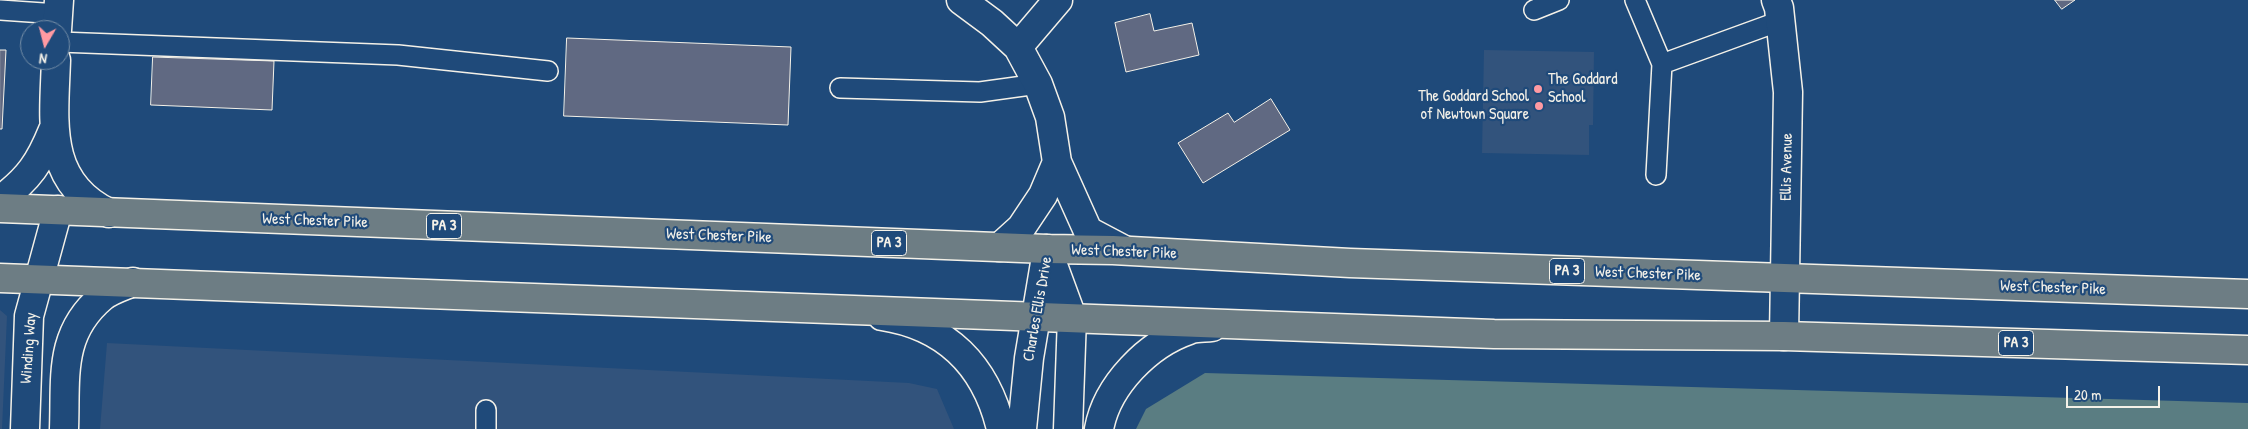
<!DOCTYPE html>
<style>
body{margin:0}
#map{position:relative;width:2248px;height:429px;overflow:hidden;background:#1f4a7a;font-family:"Patrick Hand",sans-serif}
canvas{display:block}
.north{position:absolute;left:20px;top:20px;width:50px;height:50px;box-sizing:border-box;background:#1f4a7a;border:1px solid #748da6;border-radius:50%;rotate:188deg;font-size:14px;font-weight:700;line-height:20px;text-align:center;color:#f4f1e8}
.north::after{content:'';display:block;margin:auto;width:18px;height:22px;background:#ff9aa2;clip-path:polygon(50% 0,100% 100%,50% 72%,0 100%)}
.scale{position:absolute;left:2066px;top:386px;width:94px;height:22px;box-sizing:border-box;border:2px solid #f4f1e8;border-top:0;padding-left:6px;font-size:15px;line-height:18px;white-space:nowrap;color:#f4f1e8;-webkit-text-stroke:4px #1f4a7a;paint-order:stroke}
</style>
<div id="map">
<canvas width="2248" height="429"></canvas>
<div class="north">N</div>
<div class="scale">20 m</div>
</div>
<script>
const c = document.querySelector('canvas').getContext('2d');
c.lineJoin = 'round';
function fill(path, color) { c.fillStyle = color; c.fill(path, 'evenodd'); }
function trace(path, color, width, dash) { c.strokeStyle = color; c.lineWidth = width; c.lineCap = dash ? 'butt' : 'round'; c.setLineDash(dash || []); c.stroke(path); }
function write(font, color, halo, rows, align = 'center') {
  c.font = font + ' "Patrick Hand",sans-serif'; c.lineWidth = 4.5; c.setLineDash([]); c.textBaseline = 'middle'; c.strokeStyle = halo; c.fillStyle = color; for (const [text, x, y, turn = 0] of rows) {
    c.save(); c.translate(x, y); c.rotate((+turn || 0) * Math.PI / 180); c.textAlign = isNaN(turn) ? turn : align; if (halo) c.strokeText(text, 0, 0); c.fillText(text, 0, 0); c.restore();
  }
}
fill(new Path2D(`
 M 1484,50 L 1594,52 L 1593,125 L 1589,125 L 1589,155 L 1482,153 Z
 M 0,310 L 7,316 L 2,429 L 0,429 Z
 M 107,343 L 909,383 L 937,389 L 954,429 L 100,429 Z`), '#32537c');
fill(new Path2D(`
 M 1205,373 L 2248,403 L 2248,429 L 1136,429 L 1146,409 Z`), '#5a7d82');
const building = new Path2D(`
 M 2055,0 L 2075,0 L 2062,9 Z
 M 1150,14 L 1154,31 L 1192,23 L 1199,55 L 1126,72 L 1115,23 Z
 M 567,38 L 791,47 L 788,125 L 564,116 Z
 M 0,50 L 6,50 L 2,129 L 0,129 Z
 M 153,57 L 274,61 L 272,110 L 151,105 Z
 M 1271,99 L 1290,130 L 1203,183 L 1178,143 L 1228,113 L 1234,122 Z`);
fill(building, '#606982');
trace(building, '#f4f1e8', 1);
const service = new Path2D(`
 M 1635,0 L 1662,64
 M 0,10 L 58,14
 M 1534,10 L 1559,0
 M 60,42 L 398,55 L 548,71
 M 840,88 L 980,92 L 1038,84
 M 1656,175 L 1662,64 L 1780,21
 M 486,429 L 486,410`);
const minor = new Path2D(`
 M 961,0 L 992,23 L 1018,47 L 1038,84 L 1050,117 L 1057,162 L 1088,231 L 1124,250
 M 1776,0 L 1779,8 L 1788,92 L 1784,336
 M 57,30 L 59,0
 M 1018,47 L 1058,0
 M 56,60 C 54,121 44,182 109,213
 M 0,200 C 29,179 40,162 53,130
 M 1000,247 L 1021,228 L 1043,195 L 1057,162
 M 1047,249 L 1072,317 L 1068,429
 M 882,316 C 947,326 986,366 1001,429
 M 1022,429 L 1029,358 L 1047,251
 M 1099,429 C 1107,385 1148,344 1189,330 C 1196,327 1205,328 1212,327`);
const secondary = new Path2D(`
 M 25,429 L 29,316 L 58,210
 M 64,429 C 66,378 58,334 102,297 C 110,290 124,286 133,282`);
const trunk = new Path2D(`
 M 0,208 L 1047,249 L 1113,250 L 1350,263 L 2248,294
 M 0,278 L 1494,334 L 1784,336 L 2248,350`);
trace(service, '#f4f1e8', 22);
trace(minor, '#f4f1e8', 31);
trace(secondary, '#f4f1e8', 31);
trace(trunk, '#f4f1e8', 31);
trace(service, '#1f4a7a', 19);
trace(minor, '#1f4a7a', 28);
trace(secondary, '#1f4a7a', 28);
trace(trunk, '#6d7d84', 28);
for (const [x, y, r, color] of [
 [1538,89,5,"#ff9aa2"],
 [1539,106,5,"#ff9aa2"]
]) { const dot = new Path2D(); dot.arc(x, y, r, 0, 2 * Math.PI); c.fillStyle = color; c.fill(dot); trace(dot, '#1f4a7a', 2); }
for (const [x, y, w] of [
 [444,226,35],
 [889,243,35],
 [1567,271,35],
 [2016,343,35]
]) { const box = new Path2D(); box.roundRect(x - w / 2, y - 12.5, w, 25, 4); c.fillStyle = '#1f4a7a'; c.fill(box); trace(box, '#f4f1e8', 1); }
write('bold 15px', '#f4f1e8', null, [
 ["PA 3",444,226],
 ["PA 3",889,243],
 ["PA 3",1567,271],
 ["PA 3",2016,343]
]);
write('16px', '#f4f1e8', '#1f4a7a', [
 ["The Goddard",1548,80],
 ["School",1548,98],
 ["The Goddard School",1529,97,"right"],
 ["of Newtown Square",1529,115,"right"]
], 'left');
write('16px', '#f4f1e8', '#1f4a7a', [
 ["Ellis Avenue",1787,167,-89],
 ["West Chester Pike",315,221,2],
 ["West Chester Pike",719,236,2],
 ["West Chester Pike",1124,252,2],
 ["West Chester Pike",1648,274,2],
 ["West Chester Pike",2053,288,2],
 ["Charles Ellis Drive",1038,309,-80],
 ["Winding Way",29,348,-86]
]);
</script>
